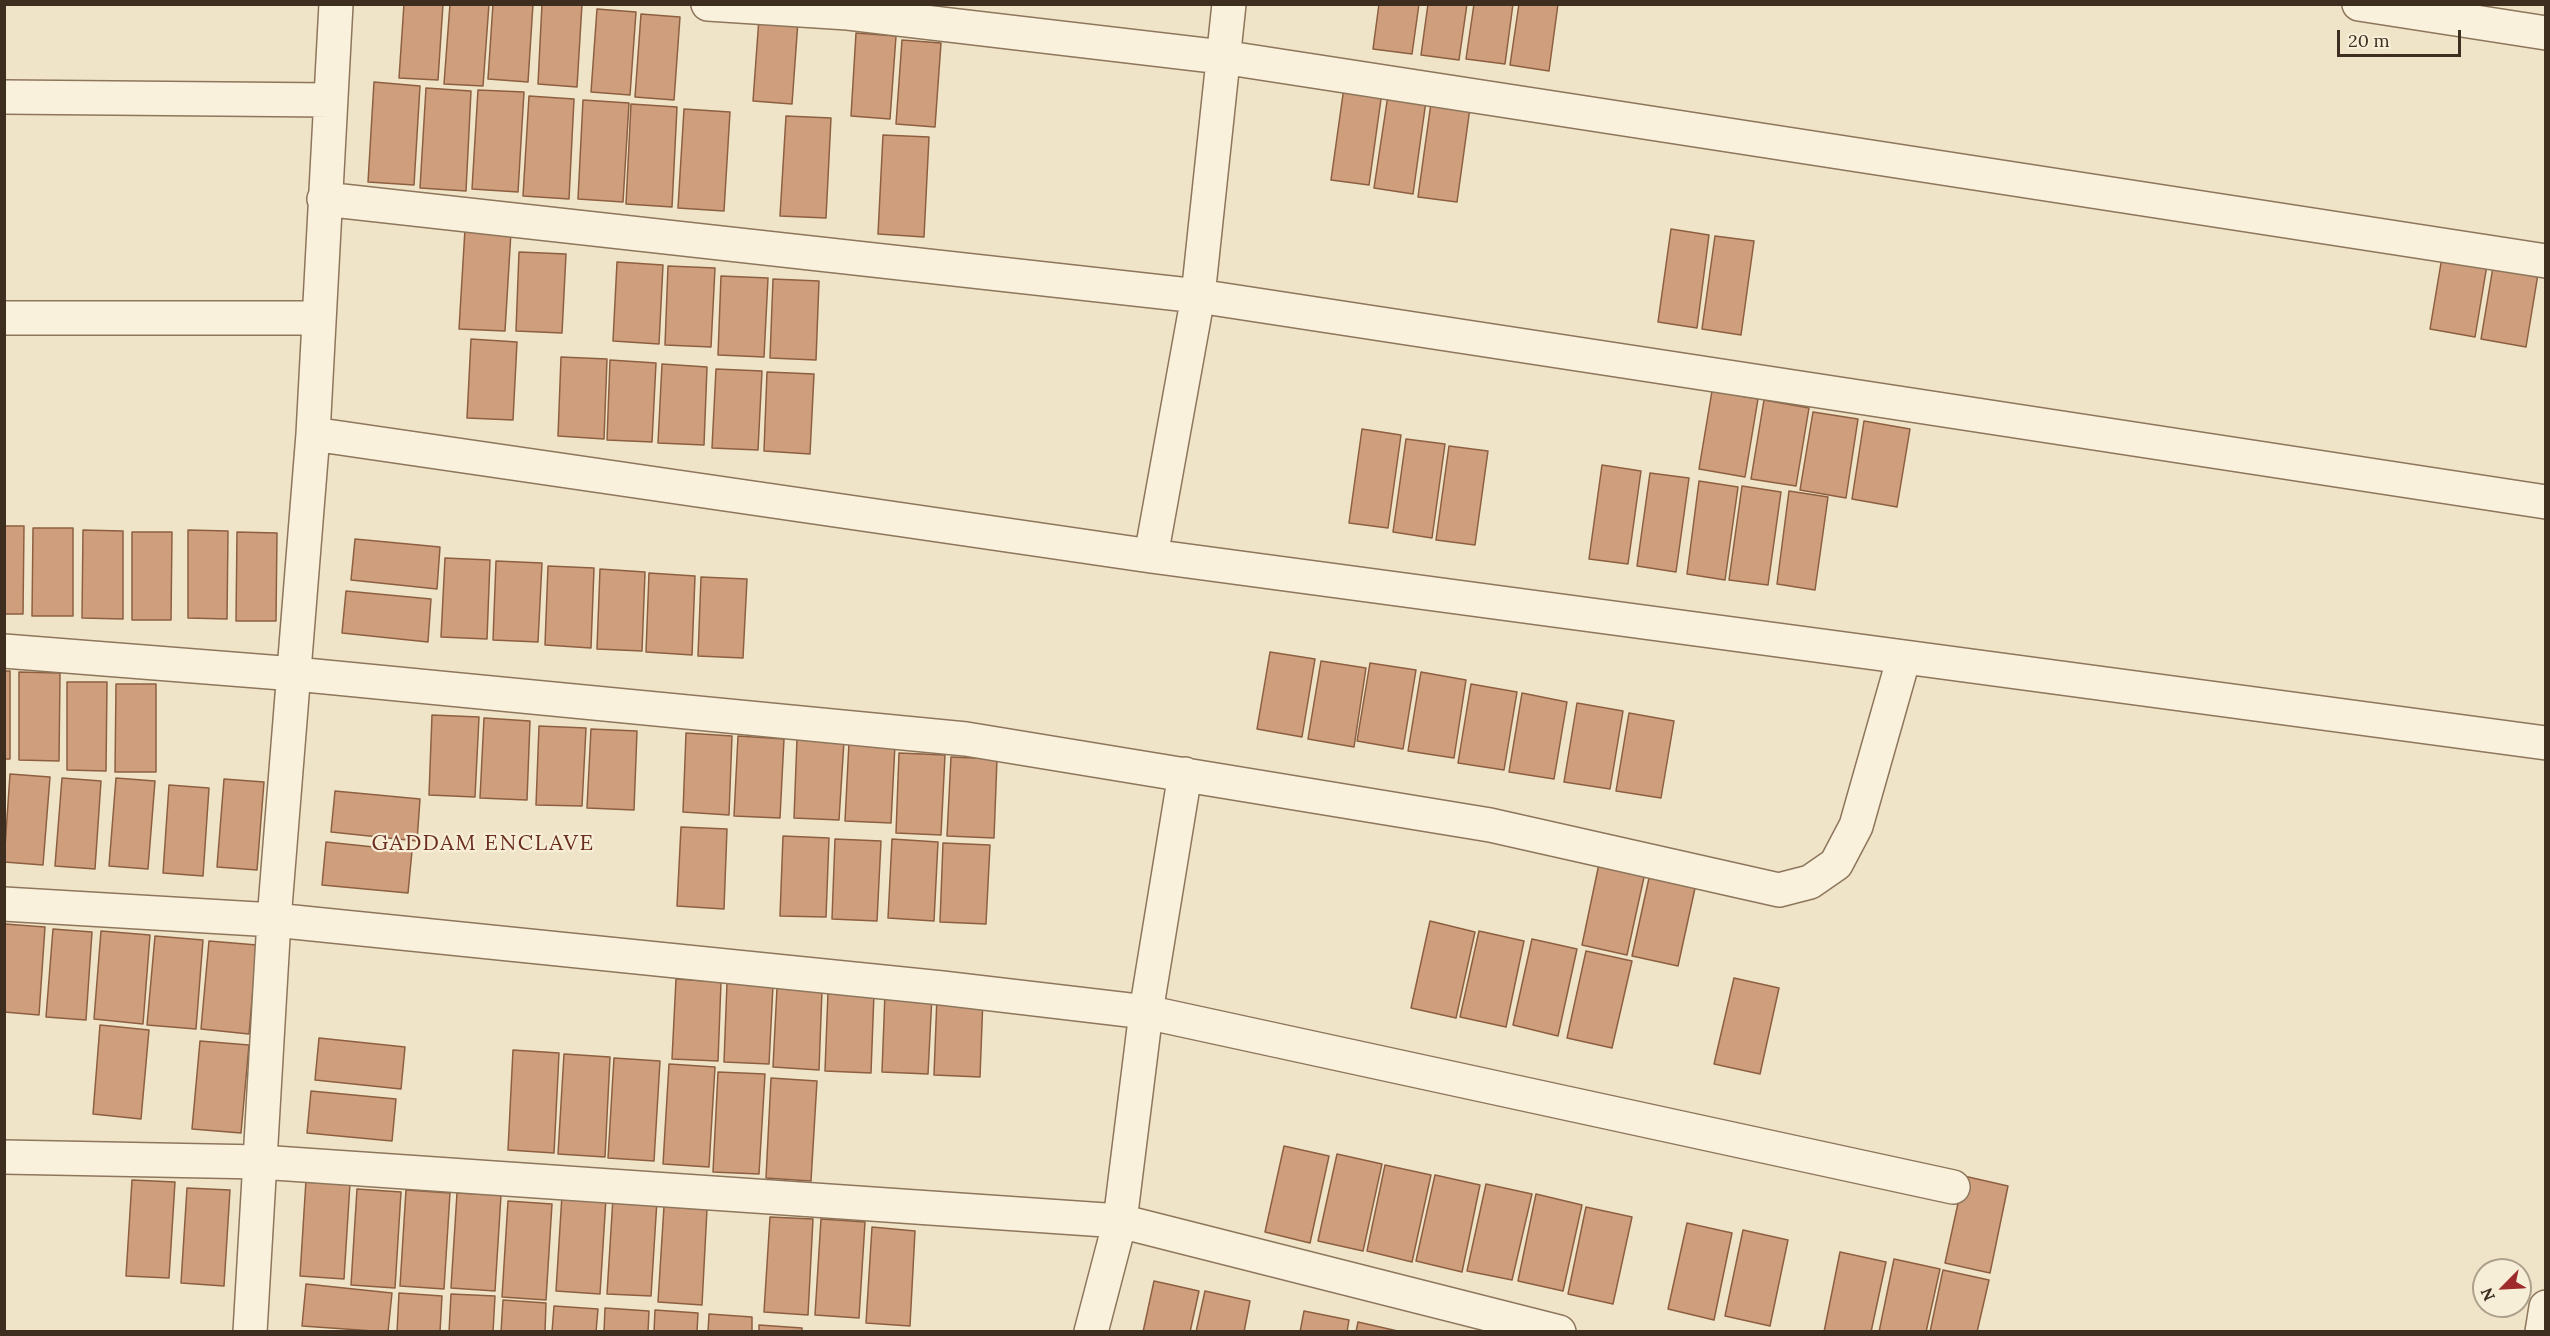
<!DOCTYPE html>
<style>
body{margin:0}
#map{position:relative;width:2550px;height:1336px;overflow:hidden;background:#f0e4c8;font-family:Lora,serif}
canvas{display:block}
.frame{position:absolute;inset:0;border:6px solid #3d2e20;pointer-events:none}
.north{position:absolute;left:2472px;top:1258px;width:60px;height:60px;box-sizing:border-box;background:#f7eed8;border:2px solid #ada18e;border-radius:50%;rotate:246deg;font-size:16px;font-weight:700;line-height:24px;text-align:center;color:#3d2e20}
.north::after{content:'';display:block;margin:auto;width:21px;height:27px;background:#9e2a2b;clip-path:polygon(50% 0,100% 100%,50% 72%,0 100%)}
.scale{position:absolute;left:2337px;top:30px;width:124px;height:27px;box-sizing:border-box;border:3px solid #3d2e20;border-top:0;padding-left:8px;font-size:18px;line-height:21px;white-space:nowrap;color:#3d2e20;-webkit-text-stroke:4px #f7eed8;paint-order:stroke}
</style>
<div id="map">
<canvas width="2550" height="1336"></canvas>
<div class="frame"></div>
<div class="north">N</div>
<div class="scale">20 m</div>
</div>
<script>
const c = document.querySelector('canvas').getContext('2d');
c.lineJoin = 'round';
function fill(path, color) { c.fillStyle = color; c.fill(path, 'evenodd'); }
function trace(path, color, width, dash) { c.strokeStyle = color; c.lineWidth = width; c.lineCap = dash ? 'butt' : 'round'; c.setLineDash(dash || []); c.stroke(path); }
function write(font, color, halo, rows, align = 'center') {
  c.font = font + ' Lora,serif'; c.lineWidth = 4.5; c.setLineDash([]); c.textBaseline = 'middle'; c.strokeStyle = halo; c.fillStyle = color; for (const [text, x, y, turn = 0] of rows) {
    c.save(); c.translate(x, y); c.rotate((+turn || 0) * Math.PI / 180); c.textAlign = isNaN(turn) ? turn : align; if (halo) c.strokeText(text, 0, 0); c.fillText(text, 0, 0); c.restore();
  }
}
const building = new Path2D(`
 M 404,4 L 443,4 L 438,80 L 399,78 Z
 M 450,4 L 489,4 L 483,86 L 444,84 Z
 M 493,4 L 533,4 L 528,82 L 488,79 Z
 M 542,4 L 582,4 L 577,87 L 538,84 Z
 M 1379,4 L 1419,4 L 1412,54 L 1373,49 Z
 M 1428,4 L 1467,4 L 1459,60 L 1421,55 Z
 M 1474,4 L 1513,4 L 1505,64 L 1466,59 Z
 M 1519,4 L 1558,4 L 1549,71 L 1510,65 Z
 M 597,9 L 636,12 L 630,95 L 591,92 Z
 M 641,14 L 680,17 L 674,100 L 635,97 Z
 M 759,18 L 798,21 L 792,104 L 753,101 Z
 M 856,33 L 896,36 L 890,119 L 851,116 Z
 M 902,40 L 941,43 L 935,127 L 896,124 Z
 M 374,82 L 420,86 L 414,185 L 368,182 Z
 M 1344,87 L 1382,92 L 1369,185 L 1331,180 Z
 M 426,88 L 471,91 L 466,191 L 420,188 Z
 M 478,90 L 524,92 L 518,192 L 472,189 Z
 M 1388,95 L 1426,101 L 1413,194 L 1374,188 Z
 M 529,96 L 574,99 L 569,199 L 523,196 Z
 M 583,100 L 629,103 L 623,202 L 578,199 Z
 M 1431,103 L 1470,108 L 1457,202 L 1418,197 Z
 M 631,104 L 677,107 L 672,207 L 626,204 Z
 M 684,109 L 730,112 L 724,211 L 678,208 Z
 M 786,116 L 831,118 L 826,218 L 780,216 Z
 M 883,135 L 929,137 L 924,237 L 878,234 Z
 M 465,229 L 511,232 L 505,331 L 459,329 Z
 M 1671,229 L 1709,235 L 1697,328 L 1658,322 Z
 M 1715,236 L 1754,241 L 1741,335 L 1702,329 Z
 M 2443,251 L 2488,259 L 2475,337 L 2430,329 Z
 M 519,252 L 566,254 L 562,333 L 516,331 Z
 M 2494,261 L 2539,268 L 2526,347 L 2481,339 Z
 M 617,262 L 663,265 L 659,344 L 613,341 Z
 M 668,266 L 715,268 L 711,347 L 665,345 Z
 M 721,276 L 768,278 L 764,357 L 718,355 Z
 M 773,279 L 819,281 L 816,360 L 770,358 Z
 M 471,339 L 517,342 L 513,420 L 467,418 Z
 M 561,357 L 607,359 L 604,439 L 558,436 Z
 M 610,360 L 656,363 L 652,442 L 607,440 Z
 M 662,364 L 707,367 L 704,445 L 658,443 Z
 M 716,369 L 762,371 L 758,450 L 712,448 Z
 M 767,372 L 814,374 L 810,454 L 764,451 Z
 M 1712,391 L 1758,399 L 1745,477 L 1699,469 Z
 M 1764,400 L 1809,408 L 1796,486 L 1751,479 Z
 M 1813,412 L 1858,419 L 1846,498 L 1800,490 Z
 M 1864,421 L 1910,429 L 1897,507 L 1852,499 Z
 M 1362,429 L 1401,435 L 1388,528 L 1349,523 Z
 M 1406,439 L 1445,444 L 1432,538 L 1393,532 Z
 M 1449,446 L 1488,451 L 1475,545 L 1436,540 Z
 M 1602,465 L 1641,471 L 1628,564 L 1589,559 Z
 M 1650,473 L 1689,478 L 1676,572 L 1637,566 Z
 M 1699,481 L 1738,487 L 1725,580 L 1687,574 Z
 M 1742,486 L 1781,492 L 1768,585 L 1729,580 Z
 M 1789,491 L 1828,497 L 1815,590 L 1777,584 Z
 M 4,526 L 24,526 L 23,614 L 4,614 Z
 M 33,528 L 73,528 L 73,616 L 32,616 Z
 M 83,530 L 123,531 L 123,619 L 82,618 Z
 M 188,530 L 228,531 L 227,619 L 188,618 Z
 M 132,532 L 172,532 L 171,620 L 132,620 Z
 M 237,532 L 277,533 L 276,621 L 236,621 Z
 M 355,539 L 440,547 L 437,589 L 351,580 Z
 M 445,558 L 490,560 L 487,639 L 441,637 Z
 M 496,561 L 542,563 L 538,642 L 493,640 Z
 M 548,566 L 594,568 L 591,648 L 545,645 Z
 M 600,569 L 645,572 L 642,651 L 597,649 Z
 M 649,573 L 695,576 L 692,655 L 646,652 Z
 M 701,577 L 747,579 L 743,658 L 698,656 Z
 M 346,591 L 431,599 L 428,642 L 342,633 Z
 M 1270,652 L 1315,659 L 1302,737 L 1257,729 Z
 M 1321,661 L 1366,668 L 1354,747 L 1308,739 Z
 M 1370,663 L 1416,670 L 1403,749 L 1357,741 Z
 M 4,671 L 10,671 L 10,759 L 4,759 Z
 M 19,672 L 60,673 L 59,761 L 19,760 Z
 M 1421,672 L 1466,680 L 1454,758 L 1408,751 Z
 M 67,682 L 107,682 L 106,771 L 67,770 Z
 M 116,684 L 156,684 L 156,772 L 115,772 Z
 M 1471,684 L 1517,692 L 1504,770 L 1458,763 Z
 M 1522,693 L 1567,702 L 1554,779 L 1509,772 Z
 M 1577,703 L 1623,711 L 1610,789 L 1564,782 Z
 M 1629,713 L 1674,721 L 1661,798 L 1616,791 Z
 M 432,715 L 479,717 L 475,797 L 429,795 Z
 M 484,718 L 530,721 L 527,800 L 480,798 Z
 M 539,726 L 586,728 L 582,806 L 536,805 Z
 M 591,729 L 637,731 L 634,810 L 587,808 Z
 M 686,733 L 732,736 L 729,815 L 683,812 Z
 M 738,736 L 784,739 L 780,818 L 734,816 Z
 M 797,739 L 844,741 L 839,820 L 794,818 Z
 M 849,742 L 895,744 L 891,823 L 845,821 Z
 M 899,753 L 945,755 L 941,835 L 896,833 Z
 M 951,757 L 997,759 L 994,838 L 947,836 Z
 M 10,774 L 50,777 L 43,865 L 4,862 Z
 M 62,778 L 101,781 L 95,869 L 55,866 Z
 M 116,778 L 155,781 L 148,869 L 109,866 Z
 M 224,779 L 264,782 L 257,870 L 217,867 Z
 M 169,785 L 209,788 L 203,876 L 163,873 Z
 M 335,791 L 420,799 L 417,841 L 331,832 Z
 M 681,827 L 727,829 L 724,909 L 677,906 Z
 M 783,836 L 829,838 L 826,917 L 780,916 Z
 M 835,839 L 881,841 L 877,921 L 832,919 Z
 M 892,839 L 938,842 L 934,921 L 888,918 Z
 M 326,842 L 412,851 L 408,893 L 322,885 Z
 M 943,843 L 990,845 L 986,924 L 940,922 Z
 M 1600,859 L 1646,868 L 1627,955 L 1582,945 Z
 M 1651,869 L 1697,879 L 1678,966 L 1632,956 Z
 M 1430,921 L 1475,932 L 1456,1018 L 1411,1008 Z
 M 5,924 L 45,927 L 39,1015 L 4,1012 Z
 M 53,929 L 92,932 L 86,1020 L 46,1017 Z
 M 101,931 L 150,935 L 143,1024 L 94,1019 Z
 M 1479,931 L 1524,941 L 1506,1027 L 1460,1017 Z
 M 155,936 L 203,940 L 196,1029 L 147,1025 Z
 M 1532,939 L 1577,949 L 1558,1036 L 1513,1025 Z
 M 209,941 L 257,945 L 249,1034 L 201,1029 Z
 M 1586,951 L 1632,961 L 1612,1048 L 1567,1038 Z
 M 1734,978 L 1779,988 L 1760,1074 L 1714,1064 Z
 M 676,979 L 721,982 L 718,1061 L 672,1059 Z
 M 727,983 L 773,985 L 769,1064 L 724,1062 Z
 M 777,988 L 822,990 L 819,1070 L 773,1067 Z
 M 828,992 L 874,993 L 871,1073 L 825,1071 Z
 M 885,993 L 932,995 L 928,1074 L 882,1072 Z
 M 937,996 L 983,998 L 980,1077 L 934,1075 Z
 M 100,1025 L 149,1030 L 141,1119 L 93,1114 Z
 M 319,1038 L 405,1047 L 401,1089 L 315,1080 Z
 M 200,1041 L 249,1045 L 241,1133 L 192,1129 Z
 M 513,1050 L 559,1053 L 554,1153 L 508,1150 Z
 M 564,1054 L 610,1057 L 605,1157 L 558,1154 Z
 M 614,1058 L 660,1061 L 654,1161 L 608,1158 Z
 M 669,1064 L 715,1067 L 709,1167 L 663,1164 Z
 M 718,1072 L 765,1074 L 759,1174 L 713,1172 Z
 M 771,1078 L 817,1081 L 811,1181 L 766,1178 Z
 M 311,1091 L 396,1099 L 392,1141 L 307,1133 Z
 M 1284,1146 L 1329,1156 L 1310,1243 L 1265,1232 Z
 M 1337,1154 L 1382,1164 L 1363,1251 L 1318,1241 Z
 M 1385,1165 L 1431,1175 L 1412,1262 L 1367,1251 Z
 M 1435,1175 L 1480,1185 L 1462,1272 L 1416,1261 Z
 M 1964,1176 L 2008,1186 L 1990,1273 L 1945,1263 Z
 M 132,1180 L 175,1182 L 169,1278 L 126,1276 Z
 M 306,1180 L 350,1183 L 344,1279 L 300,1276 Z
 M 1486,1184 L 1532,1194 L 1512,1280 L 1467,1271 Z
 M 187,1188 L 230,1190 L 224,1286 L 181,1283 Z
 M 357,1189 L 401,1192 L 395,1288 L 351,1285 Z
 M 406,1190 L 450,1193 L 444,1289 L 400,1286 Z
 M 457,1193 L 501,1195 L 495,1291 L 451,1288 Z
 M 1536,1194 L 1582,1205 L 1563,1291 L 1518,1281 Z
 M 562,1195 L 606,1198 L 600,1294 L 556,1291 Z
 M 613,1198 L 657,1200 L 651,1296 L 607,1294 Z
 M 508,1201 L 552,1204 L 546,1300 L 502,1297 Z
 M 664,1206 L 707,1209 L 702,1305 L 658,1302 Z
 M 1586,1207 L 1632,1217 L 1613,1304 L 1568,1294 Z
 M 770,1217 L 813,1219 L 808,1315 L 764,1312 Z
 M 821,1219 L 865,1222 L 859,1318 L 815,1315 Z
 M 1687,1223 L 1732,1233 L 1714,1320 L 1668,1309 Z
 M 872,1227 L 915,1231 L 910,1326 L 866,1323 Z
 M 1743,1230 L 1788,1240 L 1770,1326 L 1725,1316 Z
 M 1840,1252 L 1886,1262 L 1871,1332 L 1824,1332 Z
 M 1894,1259 L 1940,1269 L 1926,1332 L 1879,1332 Z
 M 1943,1270 L 1989,1280 L 1977,1332 L 1930,1332 Z
 M 1154,1281 L 1199,1291 L 1190,1332 L 1143,1332 Z
 M 306,1284 L 392,1293 L 388,1332 L 302,1326 Z
 M 1205,1291 L 1250,1301 L 1244,1332 L 1196,1332 Z
 M 399,1293 L 442,1296 L 440,1332 L 397,1332 Z
 M 451,1294 L 495,1296 L 493,1332 L 449,1332 Z
 M 503,1300 L 546,1303 L 545,1332 L 501,1332 Z
 M 554,1306 L 598,1309 L 596,1332 L 552,1332 Z
 M 605,1308 L 649,1311 L 648,1332 L 604,1332 Z
 M 655,1310 L 698,1313 L 697,1332 L 654,1332 Z
 M 1304,1311 L 1349,1320 L 1347,1332 L 1300,1332 Z
 M 709,1314 L 752,1317 L 752,1332 L 708,1332 Z
 M 1358,1322 L 1402,1332 L 1356,1332 Z
 M 759,1325 L 802,1328 L 802,1332 L 759,1332 Z`);
fill(building, '#cf9f7d');
trace(building, '#8d5f41', 1.5);
const minor = new Path2D(`
 M 708,4 L 848,13 L 1222,57 L 2546,261
 M 2359,4 L 2546,33
 M 4,97 L 330,100
 M 324,199 L 1198,296 L 2546,502
 M 4,318 L 318,318
 M 313,434 L 1151,556 L 2546,743
 M 1151,556 L 1198,296 L 1229,4
 M 4,651 L 295,674 L 966,739 L 1490,825 L 1779,890 L 1810,882 L 1836,864 L 1856,826 L 1904,657
 M 4,904 L 274,920 L 942,988 L 1146,1012 L 1953,1187
 M 4,1157 L 260,1162 L 1120,1221 L 1559,1332
 M 250,1332 L 274,920 L 313,434 L 336,4
 M 1091,1332 L 1120,1221 L 1146,1012 L 1185,774
 M 2542,1332 L 2546,1307`);
trace(minor, '#8d765c', 36);
trace(minor, '#faf1dc', 33);
c.letterSpacing = '1.5px';
write('22px', '#6b2e1e', '#f7eed8', [
 ["GADDAM ENCLAVE",483,844]
]);
c.letterSpacing = '0px';
</script>
